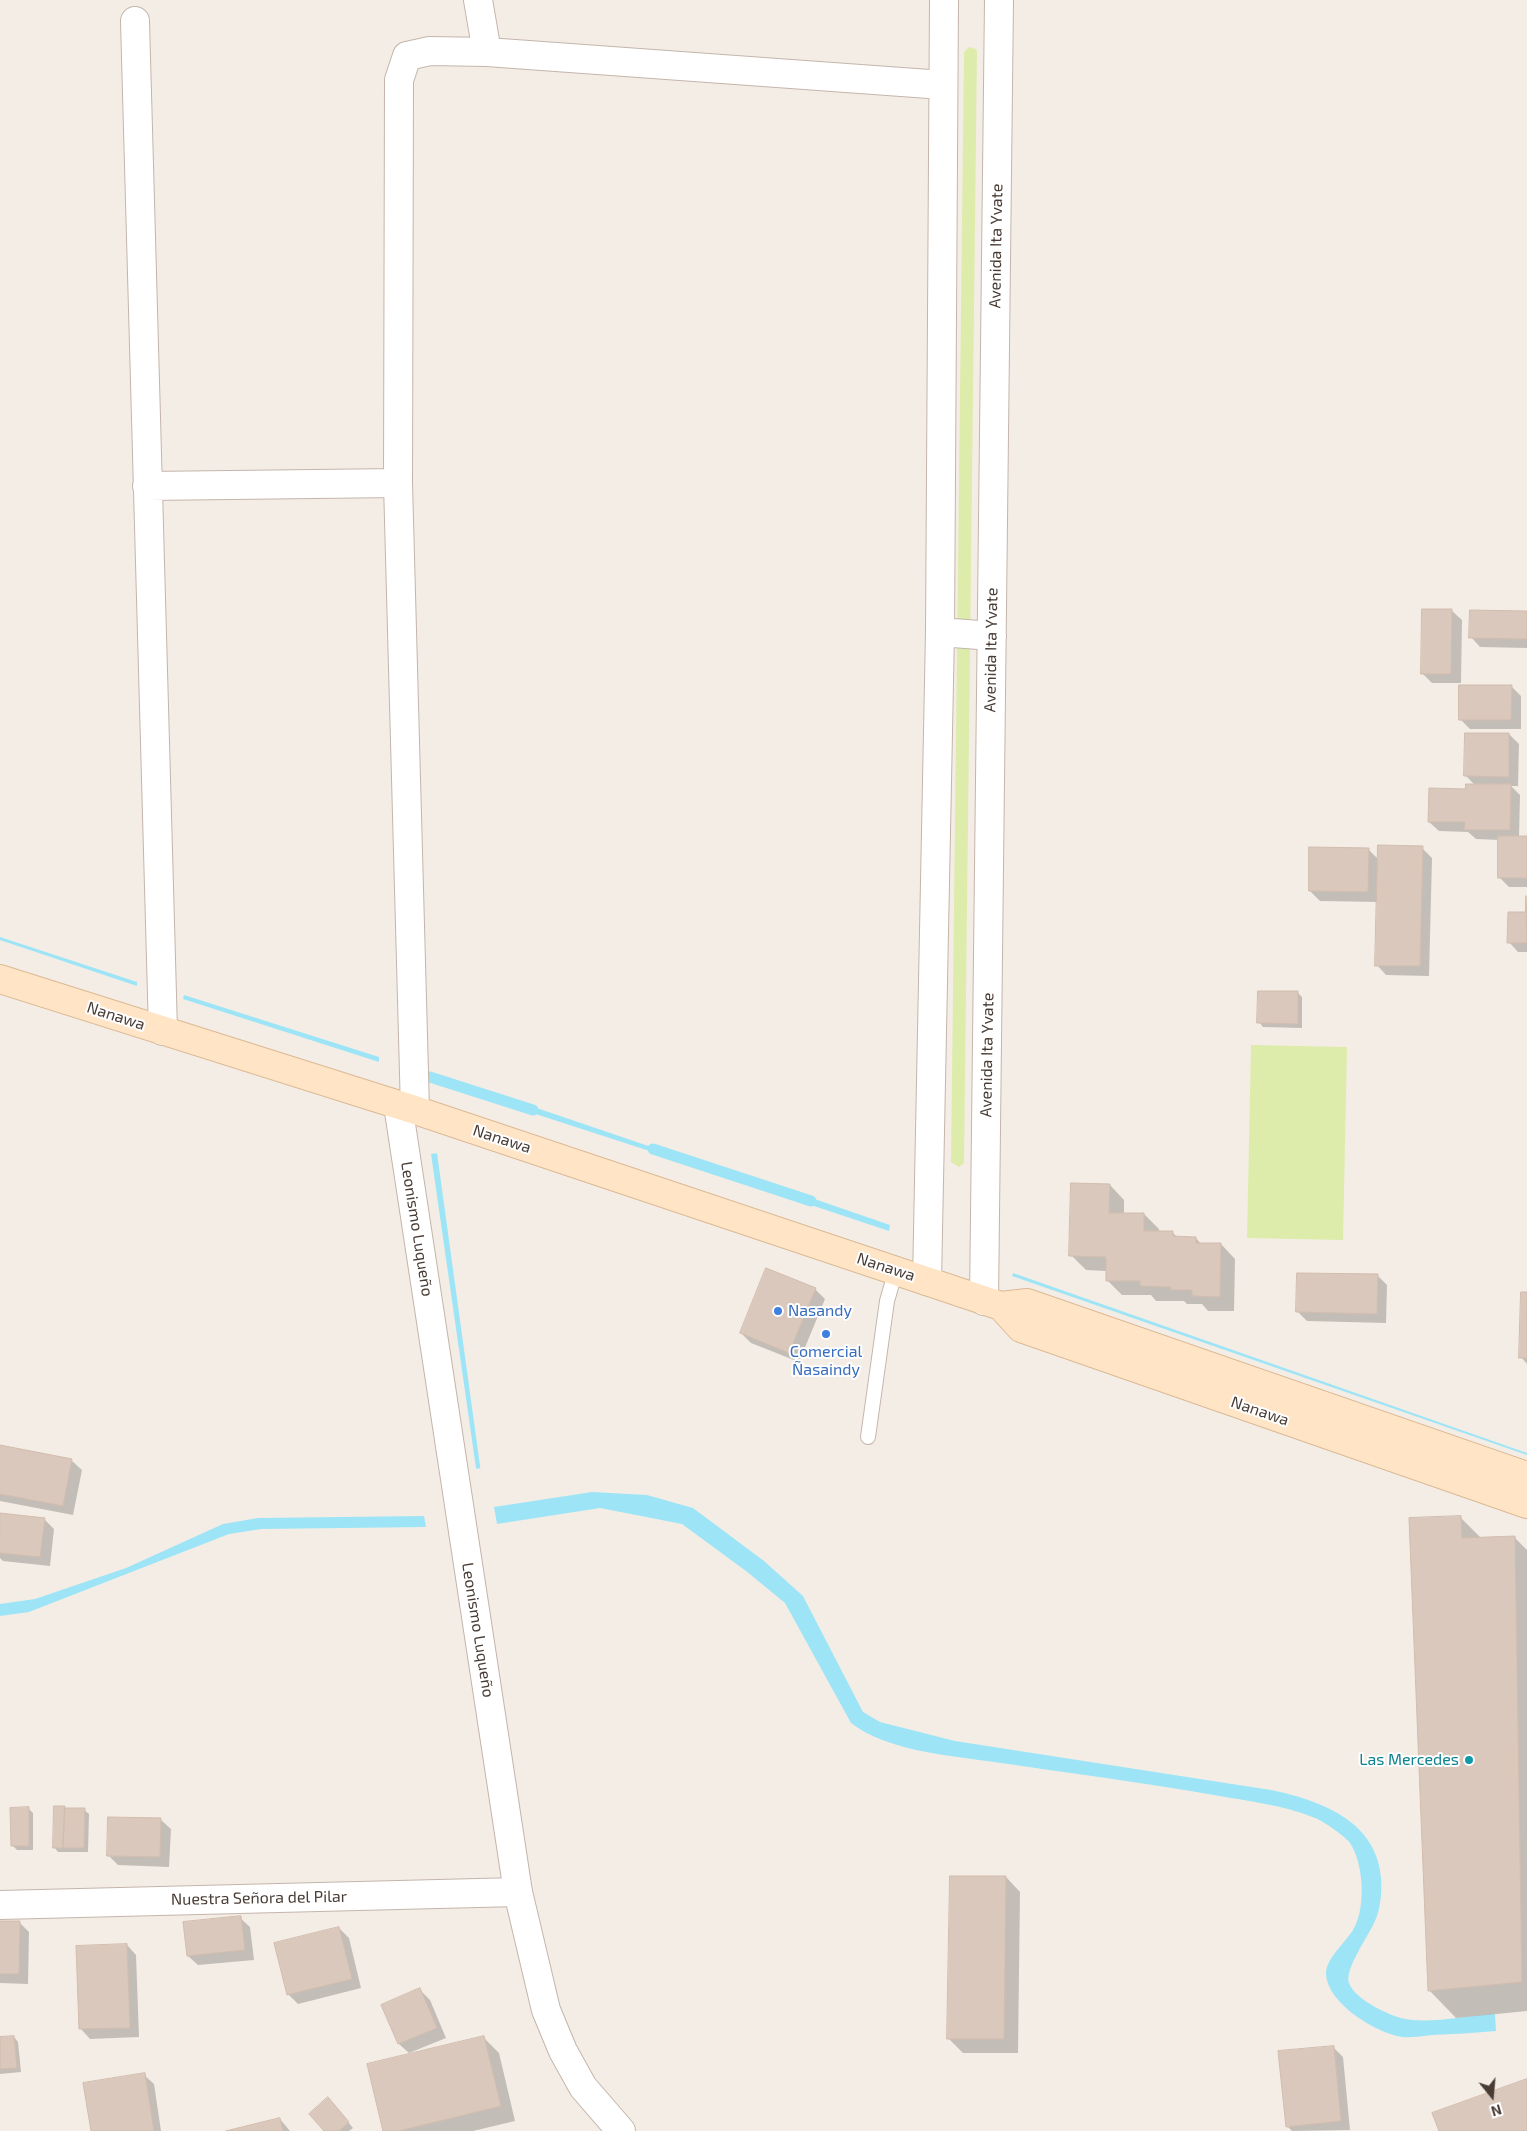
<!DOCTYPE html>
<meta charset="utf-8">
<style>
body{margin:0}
#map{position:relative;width:1527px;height:2131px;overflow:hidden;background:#f4ede6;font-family:"Exo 2",sans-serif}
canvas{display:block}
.north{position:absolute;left:1467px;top:2071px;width:50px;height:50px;-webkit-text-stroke:4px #fff;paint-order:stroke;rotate:163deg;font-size:14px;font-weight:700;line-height:20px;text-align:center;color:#483c35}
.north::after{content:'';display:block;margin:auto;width:18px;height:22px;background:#483c35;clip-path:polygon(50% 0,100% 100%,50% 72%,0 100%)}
</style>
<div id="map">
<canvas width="1527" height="2131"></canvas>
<div class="north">N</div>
</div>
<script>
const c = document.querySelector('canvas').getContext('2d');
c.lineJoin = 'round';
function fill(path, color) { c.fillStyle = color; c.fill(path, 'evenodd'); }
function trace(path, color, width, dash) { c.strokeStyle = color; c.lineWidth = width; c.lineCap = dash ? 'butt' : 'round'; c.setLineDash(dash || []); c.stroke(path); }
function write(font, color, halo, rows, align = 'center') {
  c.font = font + ' "Exo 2",sans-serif'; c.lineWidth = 4; c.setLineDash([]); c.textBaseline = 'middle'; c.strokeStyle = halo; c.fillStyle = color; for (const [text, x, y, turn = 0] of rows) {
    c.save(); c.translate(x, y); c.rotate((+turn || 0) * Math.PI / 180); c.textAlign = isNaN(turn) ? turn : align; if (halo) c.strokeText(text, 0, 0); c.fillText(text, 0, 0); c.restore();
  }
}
fill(new Path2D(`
 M 969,47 L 976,49 L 977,52 L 964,1163 L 959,1167 L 951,1162 L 964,52 Z
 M 1251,1045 L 1347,1047 L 1343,1240 L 1247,1238 Z`), '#ddecab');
fill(new Path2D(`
 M 0,937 L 137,982 L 137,986 L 0,940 Z
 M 184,995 L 379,1057 L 379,1062 L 183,999 Z
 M 519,1102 L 666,1152 L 665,1156 L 517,1108 Z
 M 437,1153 L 485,1502 L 481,1503 L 431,1154 Z
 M 797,1193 L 890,1225 L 889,1231 L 796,1200 Z
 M 1013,1273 L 1527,1453 L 1527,1455 L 1012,1276 Z
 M 592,1492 L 647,1495 L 693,1508 L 764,1561 L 803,1596 L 863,1712 L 880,1722 L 955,1741 L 1271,1790 C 1319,1800 1376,1820 1381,1877 C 1382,1891 1381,1908 1375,1921 C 1369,1935 1344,1970 1349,1983 C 1355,2000 1394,2019 1412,2020 C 1438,2022 1469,2016 1495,2014 L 1496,2031 C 1475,2033 1453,2034 1432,2035 C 1422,2036 1411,2038 1402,2037 C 1376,2033 1327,2003 1326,1974 C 1326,1958 1345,1943 1353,1930 C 1366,1909 1364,1864 1350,1843 C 1346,1837 1322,1820 1315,1818 C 1284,1805 1247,1801 1214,1795 C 1139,1782 1063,1772 987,1761 C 944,1755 886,1750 851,1723 L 785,1603 L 746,1571 L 682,1524 L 600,1508 L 497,1524 L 494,1507 Z
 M 424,1516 L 426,1527 L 261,1529 L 229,1534 L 29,1612 L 0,1616 L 0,1604 L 35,1599 L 126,1568 L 223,1524 L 258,1518 Z`), '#9de5f6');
fill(new Path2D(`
 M 483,1468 L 487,1502 L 481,1505 L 478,1503 L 473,1469 Z`), '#f4ede6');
fill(new Path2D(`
 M 1452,611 L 1462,620 L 1461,683 L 1432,683 L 1422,673 Z
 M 1527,613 L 1527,648 L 1480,647 L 1471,637 Z
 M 1512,687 L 1521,696 L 1521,729 L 1470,729 L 1460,719 Z
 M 1509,734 L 1519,744 L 1518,786 L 1511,786 L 1520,795 L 1519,837 L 1527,837 L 1527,887 L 1509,887 L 1499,877 L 1500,840 L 1476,839 L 1468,832 L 1439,831 L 1429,822 L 1475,785 L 1465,775 Z
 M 1422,848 L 1432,858 L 1429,976 L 1386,975 L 1377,965 L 1378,902 L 1320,901 L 1310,891 L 1368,849 L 1379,860 Z
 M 1527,897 L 1527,952 L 1518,952 L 1509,942 L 1526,913 Z
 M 1297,992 L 1302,997 L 1302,1028 L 1263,1027 L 1259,1022 Z
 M 1110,1185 L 1124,1200 L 1124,1214 L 1144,1214 L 1159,1229 L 1159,1232 L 1173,1233 L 1178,1238 L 1196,1238 L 1201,1244 L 1221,1244 L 1235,1259 L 1234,1311 L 1208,1311 L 1202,1304 L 1187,1304 L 1184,1301 L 1156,1301 L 1151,1295 L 1122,1295 L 1107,1280 L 1107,1271 L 1086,1270 L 1071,1255 Z
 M 1377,1275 L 1387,1285 L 1386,1323 L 1307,1321 L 1297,1311 Z
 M 815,1289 L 825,1299 L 799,1362 L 751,1343 L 741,1333 Z
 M 1527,1293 L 1527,1364 L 1521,1357 Z
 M 0,1447 L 72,1461 L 82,1470 L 73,1515 L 0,1501 Z
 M 0,1514 L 44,1519 L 54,1529 L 50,1566 L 3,1561 L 0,1558 Z
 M 1461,1518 L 1482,1539 L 1514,1537 L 1527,1550 L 1527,2011 L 1456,2018 L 1429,1990 Z
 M 56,1807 L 84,1810 L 89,1814 L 88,1852 L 58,1852 L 54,1847 Z
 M 28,1808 L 33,1813 L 33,1850 L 17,1850 L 12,1845 Z
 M 161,1820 L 171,1829 L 169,1867 L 118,1865 L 108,1855 Z
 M 1006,1877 L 1020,1892 L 1018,2053 L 963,2053 L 948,2038 Z
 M 240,1918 L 250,1927 L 254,1960 L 198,1965 L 188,1956 Z
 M 0,1922 L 19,1922 L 29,1932 L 28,1984 L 0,1983 Z
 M 339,1928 L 349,1938 L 361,1988 L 298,2004 L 288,1994 Z
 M 127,1945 L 136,1955 L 139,2037 L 90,2039 L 81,2029 Z
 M 420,1990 L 430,2000 L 446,2038 L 409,2053 L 399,2044 Z
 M 14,2037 L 18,2042 L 21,2072 L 0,2074 L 0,2038 Z
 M 484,2038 L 499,2053 L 515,2121 L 473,2131 L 384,2131 Z
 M 1333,2047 L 1343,2057 L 1350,2130 L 1292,2131 L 1288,2127 Z
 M 144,2075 L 154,2084 L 161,2131 L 92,2131 Z
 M 332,2103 L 353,2128 L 349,2131 L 326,2131 Z
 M 280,2119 L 290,2131 L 232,2131 Z`), '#0003');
trace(new Path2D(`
 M 430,1077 L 533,1110
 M 653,1149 L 811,1201`), '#9de5f6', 11);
const building = new Path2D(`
 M 1422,609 L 1452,609 L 1451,674 L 1421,674 Z
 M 1470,610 L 1527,611 L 1527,639 L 1469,638 Z
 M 1459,685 L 1512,685 L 1511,720 L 1459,720 Z
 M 1465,733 L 1509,733 L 1509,777 L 1464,776 Z
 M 1466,784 L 1511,784 L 1510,830 L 1464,830 L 1465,822 L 1428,822 L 1429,788 L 1465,789 Z
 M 1498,836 L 1527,836 L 1527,878 L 1498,878 Z
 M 1378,845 L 1423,846 L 1420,966 L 1375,966 Z
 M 1309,847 L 1369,848 L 1368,892 L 1309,891 Z
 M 1526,896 L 1527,943 L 1507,943 L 1508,912 L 1525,912 Z
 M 1258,991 L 1298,991 L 1298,1024 L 1257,1023 Z
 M 1071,1183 L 1110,1184 L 1109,1213 L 1144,1213 L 1144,1231 L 1173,1231 L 1173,1236 L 1196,1237 L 1196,1243 L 1221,1243 L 1220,1297 L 1192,1296 L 1192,1290 L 1171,1290 L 1171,1287 L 1140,1286 L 1140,1281 L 1106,1281 L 1106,1257 L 1069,1256 Z
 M 766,1268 L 816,1288 L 789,1353 L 740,1333 Z
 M 1297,1273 L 1378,1274 L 1377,1314 L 1296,1312 Z
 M 1521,1292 L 1527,1292 L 1527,1358 L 1519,1358 Z
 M 0,1445 L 72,1459 L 63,1506 L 0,1494 Z
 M 0,1513 L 45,1518 L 40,1557 L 0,1553 Z
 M 1461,1516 L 1462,1538 L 1515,1536 L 1522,1982 L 1428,1991 L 1409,1518 Z
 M 54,1806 L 65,1806 L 63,1848 L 53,1848 Z
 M 29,1807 L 29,1846 L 11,1846 L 10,1808 Z
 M 65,1808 L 85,1808 L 84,1848 L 63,1848 Z
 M 108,1817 L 161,1818 L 160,1857 L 107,1856 Z
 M 950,1876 L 1006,1876 L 1004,2039 L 947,2039 Z
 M 241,1916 L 245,1950 L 187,1956 L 183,1922 Z
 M 0,1921 L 20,1921 L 19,1974 L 0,1974 Z
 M 339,1927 L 352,1979 L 287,1995 L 274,1943 Z
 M 127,1944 L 130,2028 L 79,2029 L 76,1946 Z
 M 420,1988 L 437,2028 L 398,2044 L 381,2005 Z
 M 14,2036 L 17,2068 L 0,2069 L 0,2037 Z
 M 484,2036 L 501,2106 L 399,2131 L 383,2131 L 367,2064 Z
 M 1334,2046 L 1341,2121 L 1286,2127 L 1278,2051 Z
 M 145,2073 L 154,2131 L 91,2131 L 83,2083 Z
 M 1527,2079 L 1527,2131 L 1439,2131 L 1432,2113 Z
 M 328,2097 L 349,2122 L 339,2131 L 324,2131 L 309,2114 Z
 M 280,2118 L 283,2131 L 226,2131 Z`);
fill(building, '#dac8bd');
trace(building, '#d2bcad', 1);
const service = new Path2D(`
 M 868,1437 L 887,1301 L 896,1270`);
const minor = new Path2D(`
 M 478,0 L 487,52
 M 135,21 L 163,1031
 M 147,486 L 398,483
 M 415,1110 L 398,483 L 399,80 L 407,56 L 430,51 L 487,52 L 943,85
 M 0,1905 L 518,1892`);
const tertiary = new Path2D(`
 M 940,632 L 992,636
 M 398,1105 L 518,1892 L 546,2010 L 563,2051 L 583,2087 L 621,2131
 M 927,1281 L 940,632 L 944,0
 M 984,1301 L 999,0`);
const secondary = new Path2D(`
 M 0,979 L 415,1110 L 1001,1306 L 1027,1303 L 1527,1476
 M 1001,1306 L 1021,1328 L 1527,1504`);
trace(service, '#c4b5ab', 16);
trace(minor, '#c4b5ab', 30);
trace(tertiary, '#c4b5ab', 30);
trace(secondary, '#dbb994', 30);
trace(service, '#fff', 14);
trace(minor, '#fff', 28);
trace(tertiary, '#fff', 28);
trace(secondary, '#ffe4c5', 28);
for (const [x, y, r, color] of [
 [778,1311,5,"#3f7fe0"],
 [826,1334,5,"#3f7fe0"],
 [1469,1760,5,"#0f9aa8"]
]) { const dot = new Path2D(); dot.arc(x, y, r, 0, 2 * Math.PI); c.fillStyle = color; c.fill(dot); trace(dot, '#fff', 2); }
write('16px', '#483c35', '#fff', [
 ["Avenida Ita Yvate",996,246,-89],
 ["Avenida Ita Yvate",991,650,-89],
 ["Nanawa",116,1016,18],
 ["Avenida Ita Yvate",987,1055,-89],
 ["Nanawa",502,1139,18],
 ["Leonismo Luqueño",417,1229,81],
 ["Nanawa",886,1267,18],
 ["Nanawa",1260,1411,19],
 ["Leonismo Luqueño",478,1630,81],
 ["Nuestra Señora del Pilar",259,1898,-1]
]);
write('16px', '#366cbe', '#fff', [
 ["Nasandy",788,1311],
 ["Comercial",826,1352,"center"],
 ["Ñasaindy",826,1370,"center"]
], 'left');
write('16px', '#0d838f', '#fff', [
 ["Las Mercedes",1459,1760]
], 'right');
</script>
